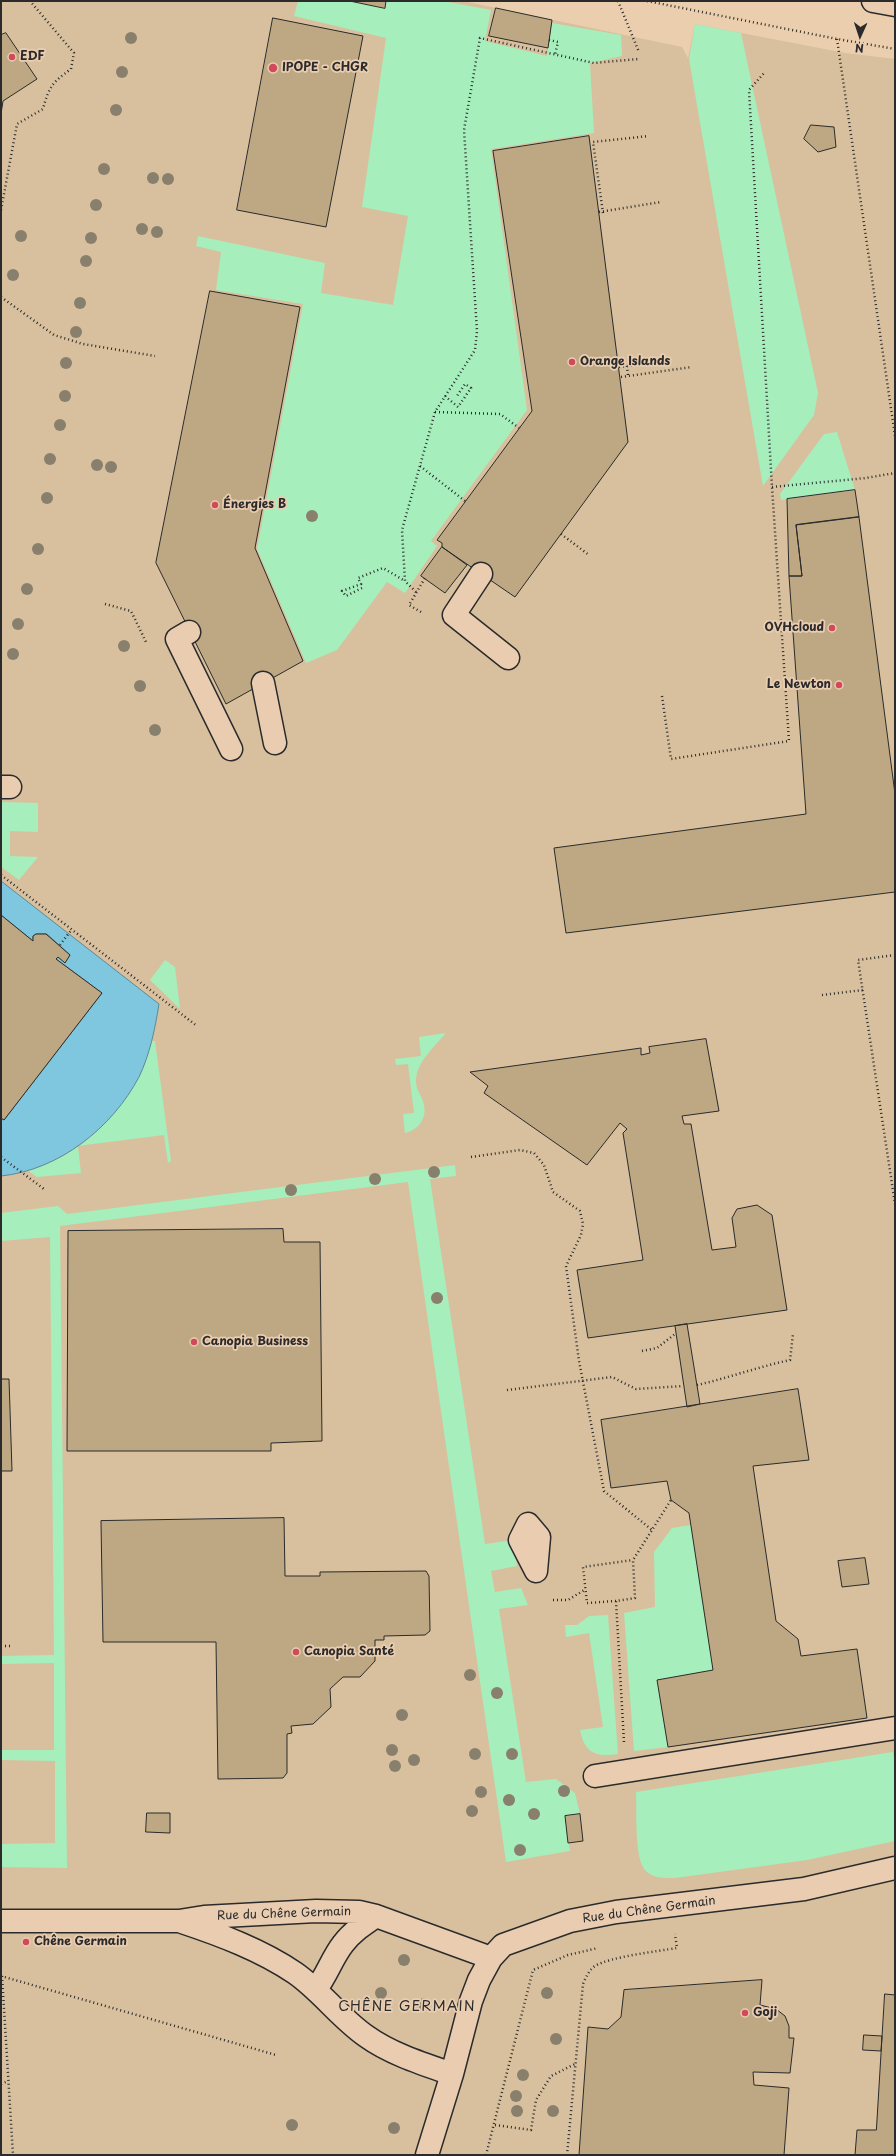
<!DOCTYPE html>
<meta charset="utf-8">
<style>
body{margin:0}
#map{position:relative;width:896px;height:2156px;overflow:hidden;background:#eacead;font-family:"Playpen Sans",sans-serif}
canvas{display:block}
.frame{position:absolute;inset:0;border:2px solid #2b2b2b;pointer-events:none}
.north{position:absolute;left:840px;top:16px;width:40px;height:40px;-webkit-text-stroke:3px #eacdb1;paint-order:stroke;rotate:183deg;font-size:11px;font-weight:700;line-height:16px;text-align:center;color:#2b2b2b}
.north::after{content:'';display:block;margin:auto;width:14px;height:18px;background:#2b2b2b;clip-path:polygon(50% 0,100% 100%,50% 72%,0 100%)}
</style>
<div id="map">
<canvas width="896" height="2156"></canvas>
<div class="frame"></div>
<div class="north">N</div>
</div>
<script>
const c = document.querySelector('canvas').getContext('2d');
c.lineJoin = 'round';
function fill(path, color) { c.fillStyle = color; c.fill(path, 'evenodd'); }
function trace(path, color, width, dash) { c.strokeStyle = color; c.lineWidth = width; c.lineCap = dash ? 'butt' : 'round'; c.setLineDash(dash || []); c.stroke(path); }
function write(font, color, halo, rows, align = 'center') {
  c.font = font + ' "Playpen Sans",sans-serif'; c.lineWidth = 3.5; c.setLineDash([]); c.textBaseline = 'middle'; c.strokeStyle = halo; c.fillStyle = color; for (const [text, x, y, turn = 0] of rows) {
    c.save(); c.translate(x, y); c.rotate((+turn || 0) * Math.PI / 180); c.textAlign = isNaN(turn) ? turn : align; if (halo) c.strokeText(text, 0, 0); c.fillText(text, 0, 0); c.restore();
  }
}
fill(new Path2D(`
 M 1,1 L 463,1 L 682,47 L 688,58 L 695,24 L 845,53 L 895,59 L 895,2155 L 1,2155 Z`), '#d8c09e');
fill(new Path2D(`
 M 298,1 L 443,1 L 491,10 L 485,41 L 547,56 L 552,23 L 621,35 L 622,56 L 590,63 L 594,133 L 491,149 L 527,410 L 431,541 L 437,546 L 405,593 L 387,582 L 337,650 L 306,663 L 257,549 L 303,304 L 216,290 L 221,252 L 196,246 L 198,236 L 325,263 L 321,293 L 393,305 L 408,216 L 362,207 L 386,38 L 294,16 Z
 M 695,24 L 741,33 L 818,393 L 814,415 L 763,486 L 689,59 Z
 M 837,432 L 855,490 L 781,500 L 780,494 L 824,434 Z
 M 1,802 L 38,803 L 38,832 L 10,831 L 10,856 L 38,857 L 19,880 L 1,867 Z
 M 165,960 L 175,967 L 180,1009 L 150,980 Z
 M 446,1033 C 436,1045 421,1058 417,1073 C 413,1090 422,1093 424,1105 C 427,1119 418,1130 405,1133 L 403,1114 L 414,1113 L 408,1064 L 396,1065 L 395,1059 L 421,1056 L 419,1037 Z
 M 152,1041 L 155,1041 L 171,1161 L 168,1163 L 164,1135 L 78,1146 L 81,1173 L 37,1177 L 27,1170 C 36,1167 45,1164 53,1161 C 102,1138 136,1092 152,1041 Z
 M 455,1165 L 456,1176 L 430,1179 L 485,1544 L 513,1540 L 517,1566 L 491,1571 L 495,1592 L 521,1588 L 528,1605 L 499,1609 L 526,1782 L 556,1779 L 575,1793 L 580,1814 L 565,1816 L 570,1851 L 506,1862 L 408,1182 L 60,1226 L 67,1868 L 1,1867 L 1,1844 L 55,1843 L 55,1761 L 1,1760 L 1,1750 L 54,1750 L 54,1663 L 1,1664 L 1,1656 L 54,1655 L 50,1237 L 1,1241 L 1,1213 L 58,1206 L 67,1214 Z
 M 691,1525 L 713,1670 L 657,1680 L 668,1747 L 634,1751 L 624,1613 L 655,1607 L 654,1552 L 672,1528 Z
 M 608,1615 L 618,1754 C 596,1757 585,1754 580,1730 L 603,1727 L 589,1633 L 566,1637 L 565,1625 L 577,1625 L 589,1616 Z
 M 893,1752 L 895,1765 L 895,1841 L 807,1860 L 675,1878 C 665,1878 653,1879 645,1870 C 634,1858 637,1809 636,1792 Z`), '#a6eebb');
const water = new Path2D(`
 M 1,881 L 159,1004 C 155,1029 150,1054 139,1077 C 112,1128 59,1170 1,1176 L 1,1118 L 4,1120 L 102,993 L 56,959 L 58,957 L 65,962 L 70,955 L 47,934 L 36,934 L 33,936 L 33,941 L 1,915 Z`);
fill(water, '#7ec7de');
trace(water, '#5d8996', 1);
const building = new Path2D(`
 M 350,1 L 386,1 L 385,8 Z
 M 496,8 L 552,20 L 548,48 L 489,36 Z
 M 273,18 L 363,36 L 326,227 L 237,210 Z
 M 6,33 L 37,79 L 3,101 L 1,114 L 1,35 Z
 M 811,125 L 834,127 L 836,147 L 818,152 L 804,139 Z
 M 589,136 L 628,442 L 515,597 L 442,547 L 442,543 L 437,540 L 532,411 L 493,151 Z
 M 210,291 L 300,307 L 255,548 L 303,661 L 226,704 L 156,563 Z
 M 855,490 L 859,517 L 796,525 L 802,576 L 789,576 L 787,499 Z
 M 859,517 L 895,794 L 895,892 L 566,933 L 554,848 L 806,814 L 789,576 L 802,576 L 796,525 Z
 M 442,547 L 467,565 L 445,593 L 421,576 Z
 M 1,915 L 33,941 L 33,936 L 36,934 L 46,934 L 70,955 L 65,963 L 58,957 L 56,959 L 102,993 L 4,1120 L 1,1118 Z
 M 706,1039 L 719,1111 L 682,1116 L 684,1124 L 691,1124 L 712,1250 L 736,1247 L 732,1218 L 737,1209 L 757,1205 L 772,1215 L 787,1310 L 588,1338 L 577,1270 L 643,1260 L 623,1133 L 627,1129 L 620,1123 L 587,1165 L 484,1093 L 488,1086 L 470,1072 L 641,1048 L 641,1055 L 650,1053 L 649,1047 Z
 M 283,1229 L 284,1242 L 320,1242 L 322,1441 L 271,1443 L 271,1451 L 67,1451 L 68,1231 Z
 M 687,1324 L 700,1404 L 687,1407 L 675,1326 Z
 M 1,1379 L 9,1379 L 12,1471 L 1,1471 Z
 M 798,1389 L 809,1460 L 753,1466 L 776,1621 L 798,1639 L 801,1656 L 857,1649 L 867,1718 L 668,1747 L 657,1680 L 713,1670 L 689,1513 L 671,1500 L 667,1481 L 611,1488 L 601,1420 Z
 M 284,1518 L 285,1576 L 320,1576 L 320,1572 L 426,1571 L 429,1576 L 430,1631 L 425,1635 L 384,1636 L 384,1640 L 375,1640 L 375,1661 L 360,1677 L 343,1677 L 330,1689 L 331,1707 L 313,1724 L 291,1726 L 292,1733 L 287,1734 L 287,1773 L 283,1778 L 218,1779 L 216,1642 L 103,1642 L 101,1521 Z
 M 865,1558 L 869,1584 L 842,1587 L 838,1561 Z
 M 147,1813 L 170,1813 L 170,1833 L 146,1832 Z
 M 580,1814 L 583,1841 L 568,1843 L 565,1816 Z
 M 762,1980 L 760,2005 L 776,2009 L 785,2016 L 789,2026 L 789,2038 L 794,2038 L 790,2073 L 753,2072 L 754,2085 L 789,2088 L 784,2155 L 579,2155 L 588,2027 L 608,2029 L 621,2017 L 624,1990 Z
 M 885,1994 L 895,1995 L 895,2155 L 855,2155 L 857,2130 L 876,2130 Z
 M 864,2035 L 882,2036 L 881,2051 L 863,2050 Z`);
fill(building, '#bda883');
trace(building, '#2b2b2b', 1);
const minor = new Path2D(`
 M 481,574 L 454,615 L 508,658
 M 189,632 L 177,639 L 231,749
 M 263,683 L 275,743
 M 1,787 L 10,787
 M 528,1524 L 539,1537 L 536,1571 L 520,1540 Z
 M 595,1776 L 895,1728
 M 1,1921 L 179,1921 L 204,1917 L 316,1911 L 359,1912 L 376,1916 L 491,1958
 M 182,1922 C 221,1935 261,1950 295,1973 C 321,1991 340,2018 366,2036 C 391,2054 423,2064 452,2074
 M 316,1989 C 327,1975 332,1958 343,1944 C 352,1932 364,1924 376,1916
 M 427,2155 L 452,2074 L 471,2001 L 479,1980 L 491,1958 L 503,1945 L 570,1921 L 616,1912 L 804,1889 L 895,1868`);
const major = new Path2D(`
 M 873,1 L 895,5`);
trace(minor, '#2b2b2b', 25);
trace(major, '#2b2b2b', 25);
trace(new Path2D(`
 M 618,1 L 639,52
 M 647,1 L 837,39 L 895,49
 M 837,39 L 895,436
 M 549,40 L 558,42 L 555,55
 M 1,210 L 17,124 L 43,109 C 49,86 53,82 71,69 L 74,53 L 30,1
 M 599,212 L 661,202
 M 603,213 L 593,142 L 649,136
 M 1,297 L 54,335 L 83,344 L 155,356
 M 627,366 L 654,363
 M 619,367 L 627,366 L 628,376
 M 621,377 L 692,367
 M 445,396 L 458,407 L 471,388 L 465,384 L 457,396
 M 435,412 L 500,414 L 519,428
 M 420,466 L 465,501
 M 772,487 L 866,478 L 895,473
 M 561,534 L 589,555
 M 362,588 L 346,596 L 342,591 L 361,584 L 358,578 L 383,568 L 405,581
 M 416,592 L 405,581 L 402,530 L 435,412 L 475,350 L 477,331 L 464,130 L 480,38 L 594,63 L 638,59
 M 105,604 L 131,611 L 146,642
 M 421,612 L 409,605 L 425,578
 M 662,696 L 671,759 L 789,741 L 772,487 L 749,90 L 765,72
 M 1,875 L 197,1026
 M 60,945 L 72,929
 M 895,955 L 858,960 L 895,1204
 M 822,995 L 863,990
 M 1,1157 L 44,1189
 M 471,1157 L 520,1150 L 534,1153 L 544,1165 L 553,1192 L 580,1211 L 583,1224 L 581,1235 L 566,1266 L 579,1361 L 604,1491 L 652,1530
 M 642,1351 L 657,1348 L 675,1334
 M 697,1385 C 728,1378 758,1367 790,1360 L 793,1334
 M 507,1390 L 612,1377 L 636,1389 L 683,1386
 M 553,1600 L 568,1600 L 586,1589
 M 616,1601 L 587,1603 L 583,1567 L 633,1560
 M 1,1646 L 11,1646
 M 624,1742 L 616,1601 L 635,1598 L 633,1560 L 671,1500
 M 1,1976 L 276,2055
 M 2,1976 L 13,2155
 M 1,2084 L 8,2081
 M 495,2125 L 531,2130 L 536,2100 L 551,2076 L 575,2064
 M 486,2155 L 533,1970 L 568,1955 L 598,1948
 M 567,2155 L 583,1984 C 586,1977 589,1970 595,1966 C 609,1957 659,1951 677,1948 L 675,1934`), '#2b2b2b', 2.5, [1, 3]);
trace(minor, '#eacdb1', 22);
trace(major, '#eacdb1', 22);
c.fillStyle = '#887f6d';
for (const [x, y] of [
 [131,38],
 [122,72],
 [116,110],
 [104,169],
 [153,178],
 [168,179],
 [96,205],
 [142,229],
 [157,232],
 [21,236],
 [91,238],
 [86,261],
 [13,275],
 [80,303],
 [76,332],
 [66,363],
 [65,396],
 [60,425],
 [50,459],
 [97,465],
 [111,467],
 [47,498],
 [312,516],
 [38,549],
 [27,589],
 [18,624],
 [124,646],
 [13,654],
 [140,686],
 [155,730],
 [434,1172],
 [375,1179],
 [291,1190],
 [437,1298],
 [470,1675],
 [497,1693],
 [402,1715],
 [392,1750],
 [475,1754],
 [512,1754],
 [414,1760],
 [395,1766],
 [564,1791],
 [481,1792],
 [509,1800],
 [472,1811],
 [534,1814],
 [520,1850],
 [404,1960],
 [381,1993],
 [547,1993],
 [424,2004],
 [556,2039],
 [523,2075],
 [516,2096],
 [517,2111],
 [553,2111],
 [292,2125],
 [394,2128]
]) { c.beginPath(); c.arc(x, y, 6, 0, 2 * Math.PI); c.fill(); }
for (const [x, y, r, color] of [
 [12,57,4,"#d1495b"],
 [273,68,5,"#d1495b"],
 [572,362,4,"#d1495b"],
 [215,505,4,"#d1495b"],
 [832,628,4,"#d1495b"],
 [839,685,4,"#d1495b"],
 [194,1342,4,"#d1495b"],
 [296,1652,4,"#d1495b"],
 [26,1942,4,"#d1495b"],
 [745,2013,4,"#d1495b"]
]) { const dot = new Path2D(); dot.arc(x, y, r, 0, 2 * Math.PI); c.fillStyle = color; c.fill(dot); trace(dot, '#eacdb1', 1.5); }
write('bold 12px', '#2b2b2b', '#eacdb1', [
 ["EDF",20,57],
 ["IPOPE - CHGR",282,68],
 ["Orange Islands",580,362],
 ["Énergies B",223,505],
 ["OVHcloud",824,628,"right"],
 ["Le Newton",831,685,"right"],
 ["Canopia Business",202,1342],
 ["Canopia Santé",304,1652],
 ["Chêne Germain",34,1942],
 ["Goji",753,2013]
], 'left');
write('12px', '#2b2b2b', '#eacdb1', [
 ["Rue du Chêne Germain",649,1910,-8],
 ["Rue du Chêne Germain",284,1914,-2]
]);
c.letterSpacing = '1px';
write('14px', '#2b2b2b', '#eacdb1', [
 ["CHÊNE GERMAIN",407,2007]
]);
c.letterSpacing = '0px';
</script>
